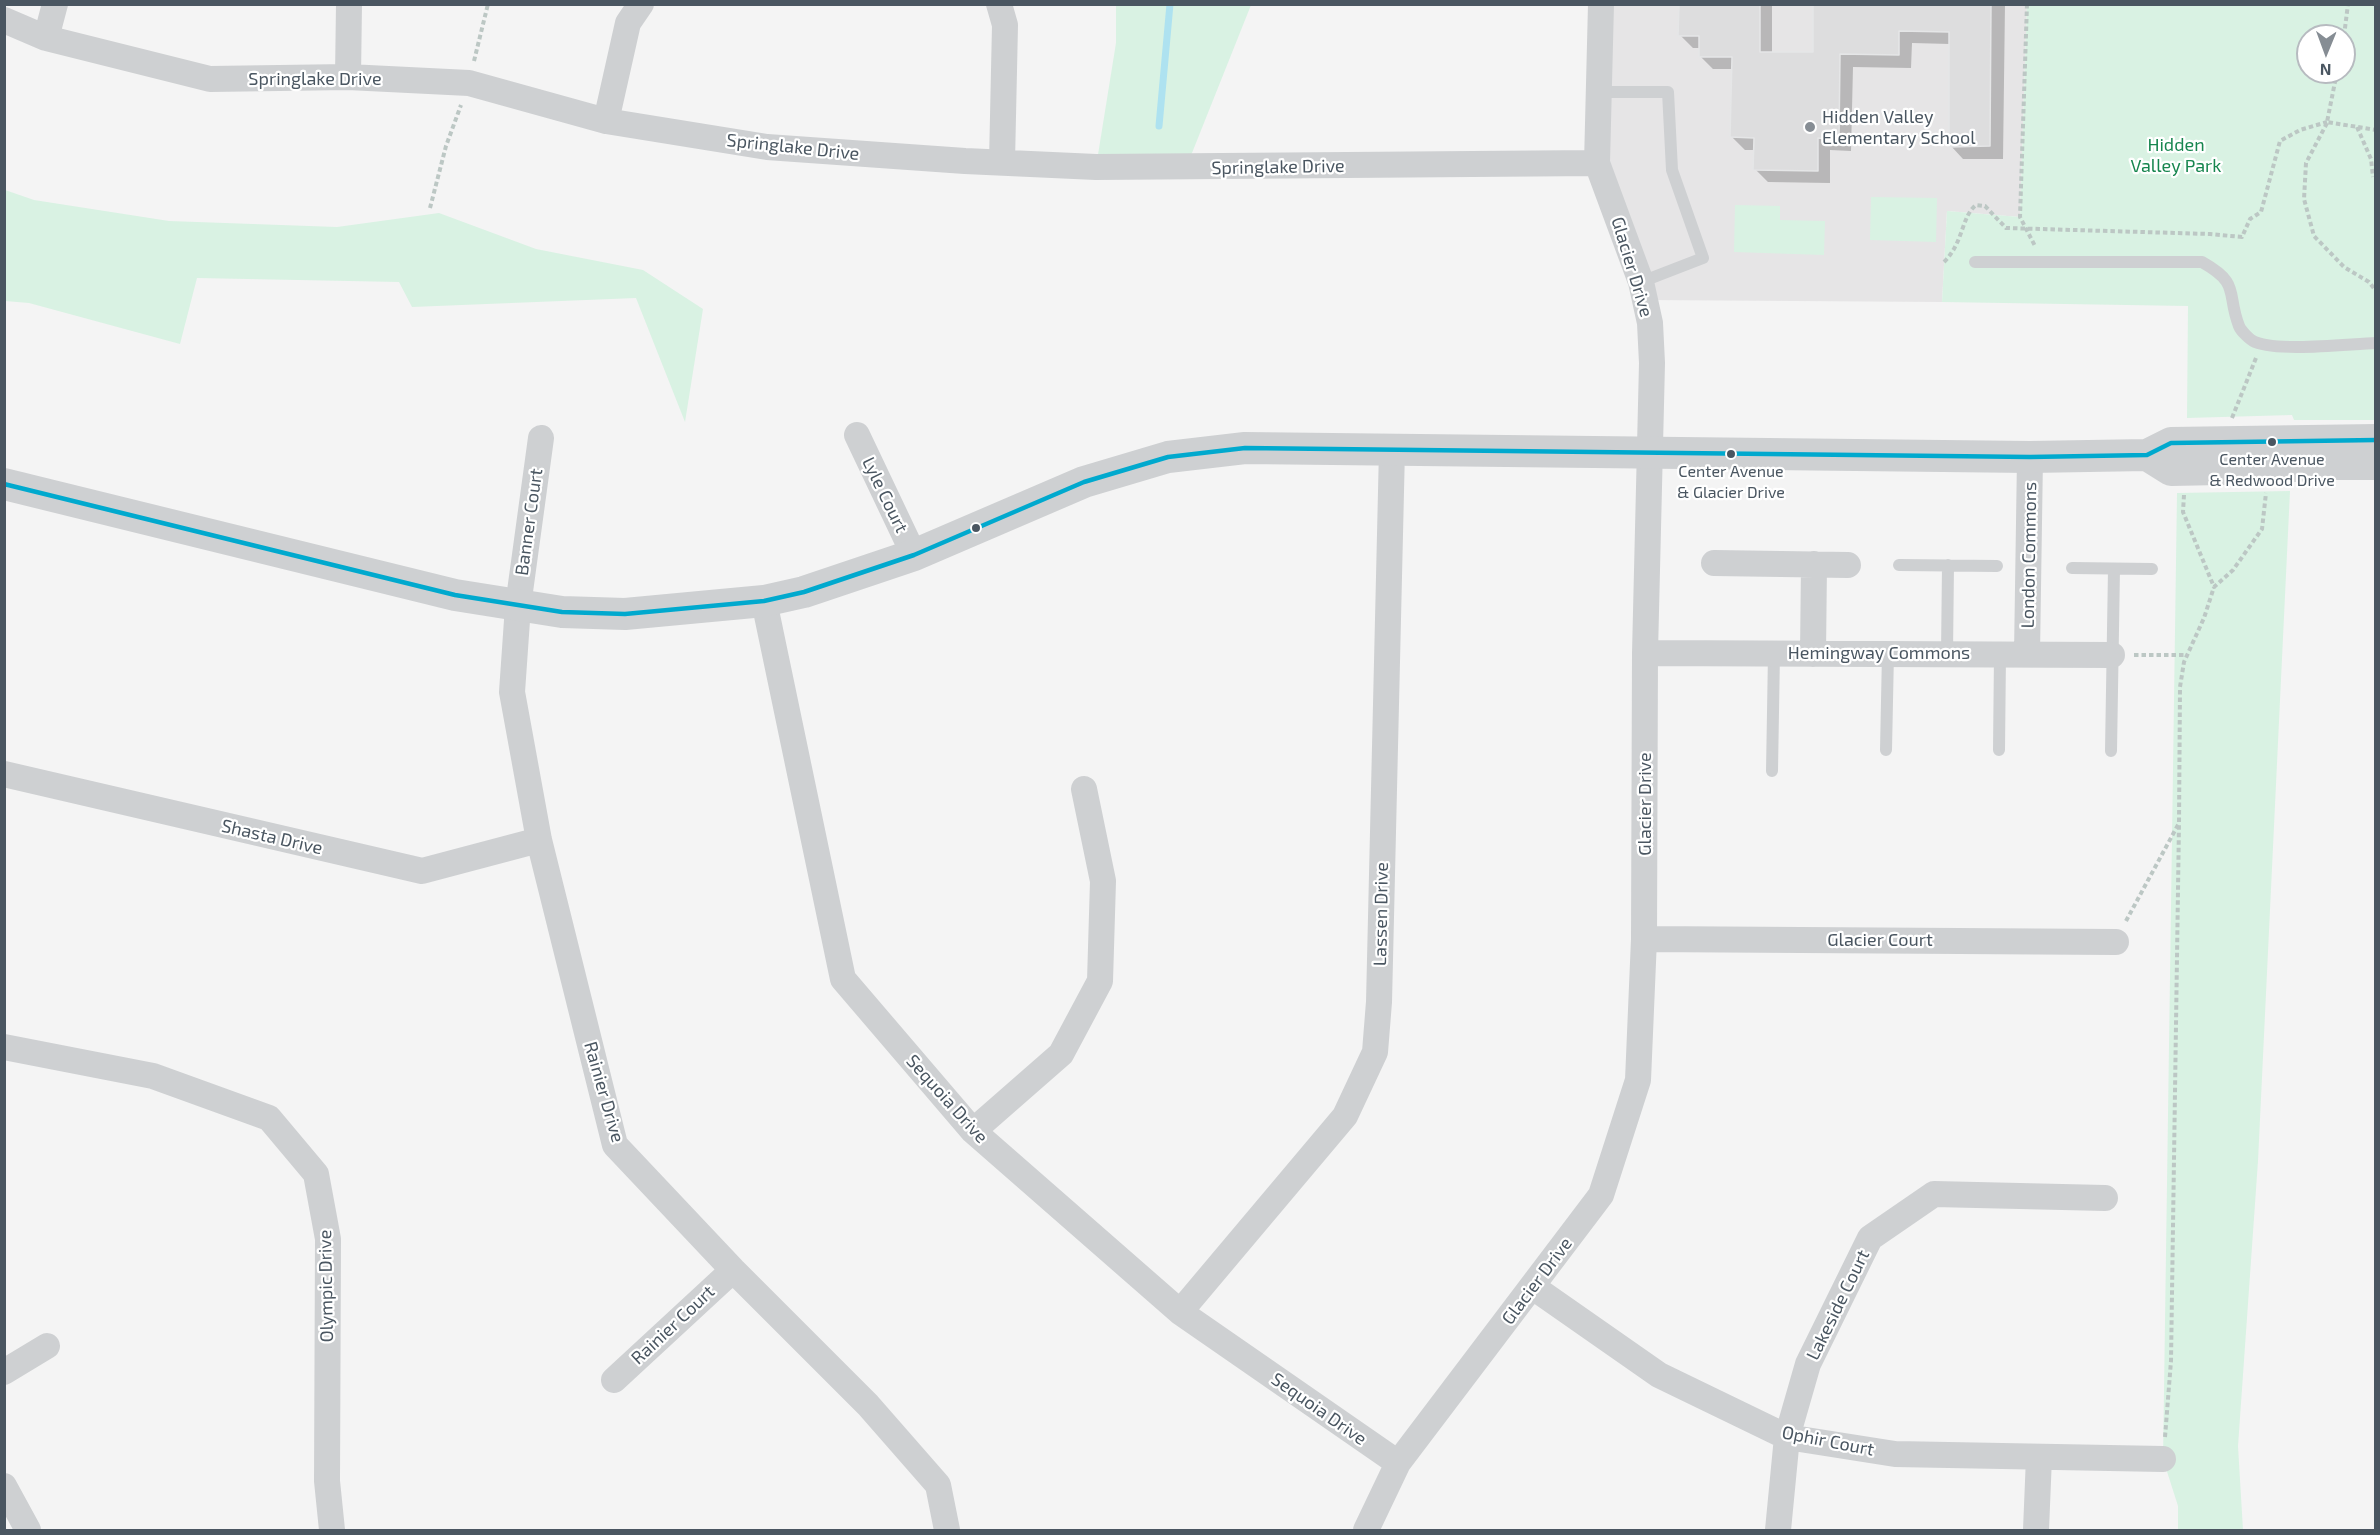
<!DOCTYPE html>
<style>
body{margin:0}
#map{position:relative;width:2380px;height:1535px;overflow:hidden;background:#f4f4f4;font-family:"Exo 2",sans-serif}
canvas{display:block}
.frame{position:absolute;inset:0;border:6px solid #4a5661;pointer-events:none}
.north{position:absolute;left:2296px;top:24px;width:60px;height:60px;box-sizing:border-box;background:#fff;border:2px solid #b7bbc0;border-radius:50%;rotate:181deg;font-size:16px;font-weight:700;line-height:24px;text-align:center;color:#4a5661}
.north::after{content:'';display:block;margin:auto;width:21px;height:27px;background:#868d94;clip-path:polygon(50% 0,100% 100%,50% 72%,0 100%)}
</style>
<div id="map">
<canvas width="2380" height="1535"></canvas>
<div class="frame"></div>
<div class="north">N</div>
</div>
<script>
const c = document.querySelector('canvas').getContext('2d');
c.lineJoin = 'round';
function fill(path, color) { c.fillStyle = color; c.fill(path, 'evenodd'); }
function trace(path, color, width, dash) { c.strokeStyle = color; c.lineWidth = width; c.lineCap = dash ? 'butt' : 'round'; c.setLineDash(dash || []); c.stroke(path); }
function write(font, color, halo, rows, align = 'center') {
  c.font = font + ' "Exo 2",sans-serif'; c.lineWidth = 4.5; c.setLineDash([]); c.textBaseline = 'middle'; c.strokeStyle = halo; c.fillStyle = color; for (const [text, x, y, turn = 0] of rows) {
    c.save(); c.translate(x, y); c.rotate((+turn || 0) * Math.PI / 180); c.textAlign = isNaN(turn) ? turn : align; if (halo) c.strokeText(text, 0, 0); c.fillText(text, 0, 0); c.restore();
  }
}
fill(new Path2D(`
 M 1601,5 L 2027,5 L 2020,217 L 1947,211 L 1942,302 L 1645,300 L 1597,163 Z`), '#e6e5e6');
fill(new Path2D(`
 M 1116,5 L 1251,5 L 1186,168 L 1096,167 L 1116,43 Z
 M 2027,5 L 2375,5 L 2375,420 L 2294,420 L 2292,415 L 2187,418 L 2188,306 L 1942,302 L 1947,211 L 2020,217 ZM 2308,36 L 2344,36 L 2344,72 L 2308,72 Z
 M 5,190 L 34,200 L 169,221 L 337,227 L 439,213 L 536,249 L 643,270 L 703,309 L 685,422 L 636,298 L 412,307 L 399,282 L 197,278 L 180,344 L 29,303 L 5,301 Z
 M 1871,197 L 1937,198 L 1936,242 L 1870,240 Z
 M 1735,205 L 1780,206 L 1780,220 L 1825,221 L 1824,255 L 1734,252 Z
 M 2290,491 L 2258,1161 L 2238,1446 L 2243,1530 L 2178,1530 L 2178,1506 L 2163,1459 L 2177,493 Z`), '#d9f2e3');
fill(new Path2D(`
 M 1680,4 L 1772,4 L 1772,53 L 1815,53 L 1815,4 L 2005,4 L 2003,159 L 1963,159 L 1951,146 L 1950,44 L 1912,43 L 1911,68 L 1853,67 L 1851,151 L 1830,150 L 1830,183 L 1768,182 L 1755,169 L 1755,150 L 1745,150 L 1732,137 L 1733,69 L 1713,69 L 1700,56 L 1700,48 L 1693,48 L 1680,35 Z`), '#0003');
trace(new Path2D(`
 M 1159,126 L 1170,4`), '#aee2f0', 7);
const building = new Path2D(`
 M 1679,4 L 1760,4 L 1760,52 L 1813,52 L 1813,4 L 1991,4 L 1990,146 L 1949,147 L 1949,32 L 1899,31 L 1899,55 L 1840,54 L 1839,139 L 1818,138 L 1818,171 L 1753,170 L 1754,138 L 1730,137 L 1732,57 L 1699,57 L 1699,36 L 1678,36 Z`);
fill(building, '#ddddde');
trace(building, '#e5e6e7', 1.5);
trace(new Path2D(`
 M 2027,4 L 2020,217 L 2035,246
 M 2344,36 L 2348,4
 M 474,61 L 488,4
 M 2337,72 L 2327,122 L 2376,130
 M 2327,123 L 2306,163 L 2304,199 L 2314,236 L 2344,267 L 2369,282 L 2376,291
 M 2357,127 L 2371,159 L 2373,177
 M 430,208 L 446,146 L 461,105
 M 1944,262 C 1964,242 1961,217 1976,205 L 1985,206 L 2006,228 L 2210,234 L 2242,237 L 2250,219 L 2261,212 L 2280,141 L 2300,130 L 2327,122
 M 2232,418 L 2256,358
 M 2184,495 L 2183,512 L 2214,587 L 2233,570 L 2262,529 L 2266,493
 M 2134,655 L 2187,655
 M 2126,921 L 2179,823 L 2180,687 L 2184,662 L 2204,618 L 2214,587
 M 2165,1437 L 2171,1361 L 2179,823`), '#bcc7c4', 4, [4.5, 3]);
trace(new Path2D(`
 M 1599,92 L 1668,92 L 1672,170 L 1703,258 L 1641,282
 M 1975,262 L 2202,262 C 2241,284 2226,292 2239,326 C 2241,331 2250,340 2255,342 C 2280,352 2347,344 2376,343
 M 1899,565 L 1997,566
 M 2072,568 L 2152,569
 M 1947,654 L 1948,565
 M 1886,750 L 1888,653
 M 1999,750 L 2000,654
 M 2111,751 L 2114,569
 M 1772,771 L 1774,653`), '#ced0d2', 12);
trace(new Path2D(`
 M 999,4 L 1005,25 L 1002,162
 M 4,20 L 46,38 L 210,79 L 348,77 L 469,83 L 606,121 L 767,147 L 965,161 L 1096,167 L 1597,163
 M 46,38 L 55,4
 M 348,77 L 349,4
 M 606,121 L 628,23 L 641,4
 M 857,435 L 914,555
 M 541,438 L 518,606 L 512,692 L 539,840 L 615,1145 L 733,1270 L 868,1405 L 938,1485 L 947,1530
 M 1714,563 L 1848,565
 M 764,601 L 843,979 L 973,1131 L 1180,1312 L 1398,1463
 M 1645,653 L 2112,655
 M 1813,654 L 1814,564
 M 2027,654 L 2030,457
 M 4,774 L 422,871 L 539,840
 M 1644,939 L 2116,942
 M 4,1047 L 153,1076 L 269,1118 L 316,1174 L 328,1239 L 327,1481 L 332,1530
 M 973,1131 L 1061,1054 L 1100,981 L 1103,881 L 1084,789
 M 1533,1287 L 1659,1375 L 1787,1437 L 1895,1454 L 2163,1459
 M 1180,1312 L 1345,1116 L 1375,1052 L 1379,1002 L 1392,449
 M 4,1372 L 47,1346
 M 614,1380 L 733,1270
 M 4,1486 L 28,1530
 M 1366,1530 L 1398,1463 L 1601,1195 L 1638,1080 L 1644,939 L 1645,653 L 1652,363 L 1650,323 L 1641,282 L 1597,163 L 1601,4
 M 1778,1530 L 1787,1437 L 1808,1364 L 1870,1238 L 1934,1194 L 2105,1198
 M 2036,1530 L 2039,1457`), '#ced0d2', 26);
trace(new Path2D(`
 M 2147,455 L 2171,470 L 2269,468 L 2320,464 L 2376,464
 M 4,484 L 455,595 L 562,612 L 625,614 L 764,601 L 804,592 L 914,555 L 1084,482 L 1168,457 L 1245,448 L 2030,457 L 2147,455 L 2171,443 L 2376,440`), '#ced0d2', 32);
trace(new Path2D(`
 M 4,484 L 455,595 L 562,612 L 625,614 L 764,601 L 804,592 L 914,555 L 1084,482 L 1168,457 L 1245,448 L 2030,457 L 2147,455 L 2171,443 L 2376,440`), '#00a9ce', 4.5);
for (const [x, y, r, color] of [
 [1810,127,6,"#868d94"],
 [2272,442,5,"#4a5661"],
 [1731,454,5,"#4a5661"],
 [976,528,5,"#4a5661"]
]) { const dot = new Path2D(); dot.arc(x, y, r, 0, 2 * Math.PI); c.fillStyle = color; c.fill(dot); trace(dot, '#fff', 2); }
write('16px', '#4a5661', '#fff', [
 ["Center Avenue",2272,460],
 ["& Redwood Drive",2272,481],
 ["Center Avenue",1731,472],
 ["& Glacier Drive",1731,493]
]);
write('18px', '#4a5661', '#fff', [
 ["Springlake Drive",315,79],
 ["Springlake Drive",793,147,6],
 ["Springlake Drive",1278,167,-1],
 ["Glacier Drive",1632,267,73],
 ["Lyle Court",885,495,64],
 ["Banner Court",529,522,-82],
 ["London Commons",2029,555,-89],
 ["Hemingway Commons",1879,653],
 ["Glacier Drive",1645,804,-90],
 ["Shasta Drive",272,837,13],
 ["Lassen Drive",1381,914,-89],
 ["Glacier Court",1880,940],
 ["Rainier Drive",604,1092,74],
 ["Sequoia Drive",947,1099,48],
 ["Glacier Drive",1537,1281,-53],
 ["Olympic Drive",326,1286,-91],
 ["Lakeside Court",1838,1305,-64],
 ["Rainier Court",673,1325,-43],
 ["Sequoia Drive",1319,1409,35],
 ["Ophir Court",1828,1441,11]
]);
write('18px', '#4a5661', '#fff', [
 ["Hidden Valley",1822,117],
 ["Elementary School",1822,138]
], 'left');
write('18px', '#17864f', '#fff', [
 ["Hidden",2176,145],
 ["Valley Park",2176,166]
]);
</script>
